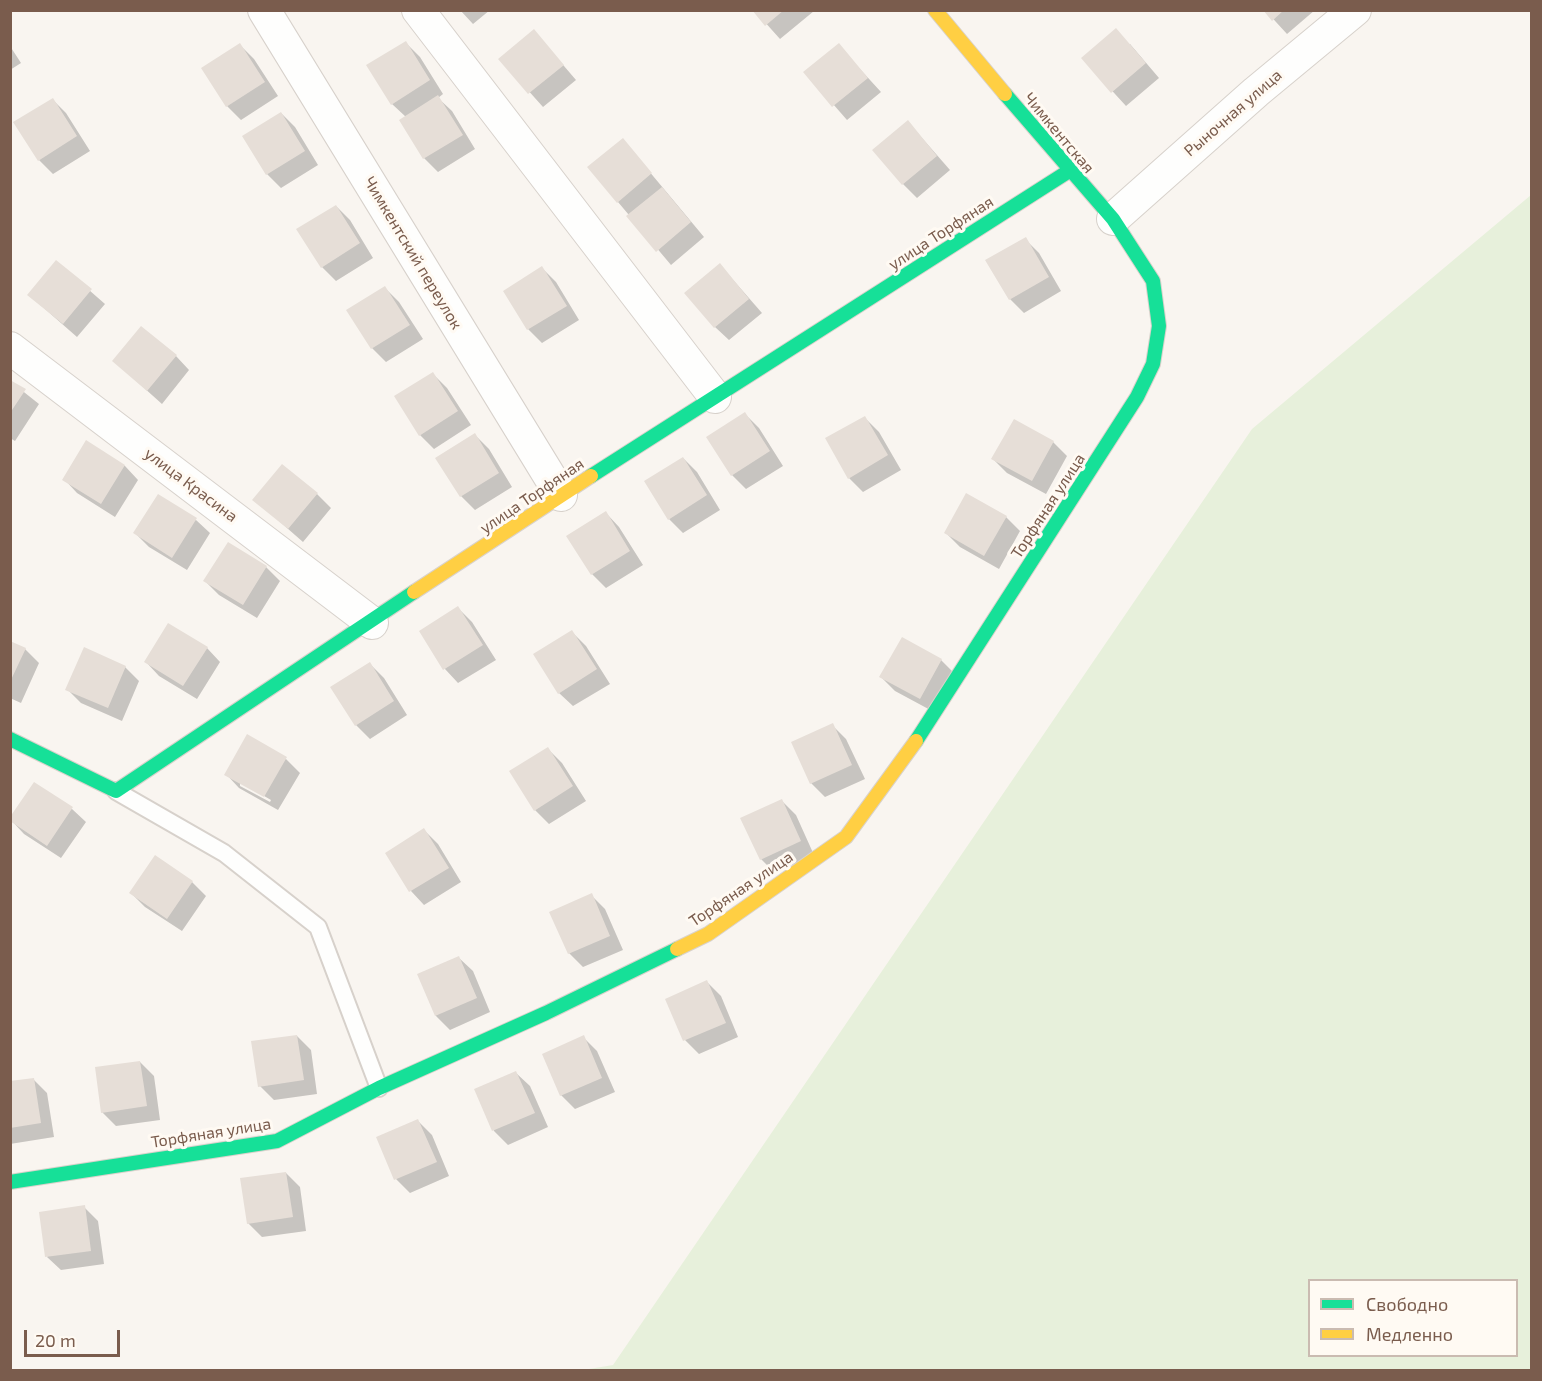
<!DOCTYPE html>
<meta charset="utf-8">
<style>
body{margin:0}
#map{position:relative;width:1542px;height:1381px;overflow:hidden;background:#f9f5f0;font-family:"Exo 2",sans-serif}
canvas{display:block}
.frame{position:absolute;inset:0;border:12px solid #7a5c4d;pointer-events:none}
.legend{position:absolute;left:1308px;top:1279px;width:210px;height:78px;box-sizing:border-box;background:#fffaf3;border:2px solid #cabbb1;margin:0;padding:8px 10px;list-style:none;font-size:18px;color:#7a5c4d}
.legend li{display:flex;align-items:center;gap:12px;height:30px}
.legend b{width:30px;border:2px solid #cabbb1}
.scale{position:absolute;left:24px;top:1330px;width:96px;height:27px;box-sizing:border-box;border:3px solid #7a5c4d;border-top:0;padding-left:8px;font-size:18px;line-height:21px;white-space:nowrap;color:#7a5c4d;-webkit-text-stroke:4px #fffaf3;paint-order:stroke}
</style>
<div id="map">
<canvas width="1542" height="1381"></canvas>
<div class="frame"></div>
<ul class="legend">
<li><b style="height:8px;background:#16e098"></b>Свободно</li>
<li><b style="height:8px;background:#ffcf43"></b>Медленно</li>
</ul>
<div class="scale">20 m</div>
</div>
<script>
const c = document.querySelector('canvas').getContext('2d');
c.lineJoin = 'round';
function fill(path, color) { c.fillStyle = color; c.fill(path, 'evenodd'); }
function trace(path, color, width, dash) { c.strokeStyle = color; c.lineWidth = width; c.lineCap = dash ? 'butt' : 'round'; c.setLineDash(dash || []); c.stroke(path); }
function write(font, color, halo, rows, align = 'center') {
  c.font = font + ' "Exo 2",sans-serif'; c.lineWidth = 6; c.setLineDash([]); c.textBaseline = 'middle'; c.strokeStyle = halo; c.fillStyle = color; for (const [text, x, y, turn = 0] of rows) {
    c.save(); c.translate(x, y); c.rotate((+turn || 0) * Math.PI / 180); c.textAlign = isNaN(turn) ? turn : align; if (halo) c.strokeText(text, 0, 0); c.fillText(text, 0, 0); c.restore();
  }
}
fill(new Path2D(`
 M 1531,195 L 1531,1370 L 583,1370 L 613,1365 L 1252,429 ZM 1310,1280 L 1516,1280 L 1516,1356 L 1310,1356 Z`), '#e7f0db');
fill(new Path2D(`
 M 460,10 L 490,10 L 473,24 Z
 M 754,10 L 813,10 L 814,11 L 780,39 Z
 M 1265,10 L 1315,10 L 1287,34 Z
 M 534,31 L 576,80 L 543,107 L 500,59 Z
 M 406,43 L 420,57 L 443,94 L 438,98 L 452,111 L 475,149 L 438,172 L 424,158 L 406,117 L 392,104 Z
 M 1130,44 L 1159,78 L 1126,106 L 1083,59 Z
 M 240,45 L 254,59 L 278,96 L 241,120 L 227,106 Z
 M 838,45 L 881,92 L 847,120 L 805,72 Z
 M 10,46 L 21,63 L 10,70 Z
 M 52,99 L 66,113 L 90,151 L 53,174 L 39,160 Z
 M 281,113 L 295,127 L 318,165 L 281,188 L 267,174 Z
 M 908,122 L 950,170 L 917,198 L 903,184 Z
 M 623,140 L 704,237 L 671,265 L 618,202 Z
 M 336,206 L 350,220 L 373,258 L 336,281 L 322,267 Z
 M 1025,239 L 1039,253 L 1061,291 L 1024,313 L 1010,299 Z
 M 57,262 L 105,304 L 77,337 L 29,295 Z
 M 720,265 L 762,313 L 729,340 L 715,327 Z
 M 542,268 L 556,282 L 579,320 L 542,343 L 528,329 Z
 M 385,288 L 399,302 L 423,339 L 386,362 L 372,348 Z
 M 176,356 L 189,370 L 162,404 L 114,361 Z
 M 433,374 L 447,388 L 471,425 L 434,449 L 420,435 Z
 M 10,381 L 39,404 L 15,441 L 10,438 Z
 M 745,414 L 759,428 L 783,466 L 746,489 L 732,475 Z
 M 865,418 L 879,432 L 901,470 L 863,492 L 849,478 Z
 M 475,435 L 489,449 L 512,487 L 475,510 L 461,496 Z
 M 87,442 L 125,466 L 138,480 L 115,517 L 77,493 L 64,479 Z
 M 1053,442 L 1067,456 L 1046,494 L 1007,473 L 993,459 Z
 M 683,458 L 697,472 L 720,510 L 683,533 L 669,519 Z
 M 317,494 L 331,508 L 303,542 L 255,500 Z
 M 606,513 L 619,527 L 643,565 L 606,588 L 592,574 Z
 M 1006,517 L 1020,531 L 999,569 L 960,547 L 946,533 Z
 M 196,520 L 210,533 L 187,570 L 149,547 L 135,533 Z
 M 229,544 L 266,567 L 280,581 L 257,618 L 219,595 L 205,581 Z
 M 458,608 L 472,622 L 496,660 L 458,683 L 445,669 Z
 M 572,632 L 586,646 L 610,684 L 573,706 L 559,693 Z
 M 902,639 L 941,660 L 955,674 L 934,712 L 895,691 L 881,677 Z
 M 10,643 L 25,649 L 39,663 L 21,703 L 10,698 Z
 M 207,648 L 220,662 L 197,699 L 159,676 L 146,662 Z
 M 370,664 L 384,678 L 407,715 L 370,739 L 356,725 Z
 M 125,667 L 139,681 L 122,721 L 81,703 L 67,689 Z
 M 832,725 L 846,739 L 865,779 L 825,797 L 811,783 L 793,743 Z
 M 548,749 L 562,763 L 586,801 L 549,824 L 535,810 Z
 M 286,759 L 300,773 L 278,810 L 239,788 L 226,774 ZM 240,782 L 271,800 L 270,802 L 240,786 Z
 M 782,801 L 796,815 L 814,855 L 775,873 L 761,859 Z
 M 72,809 L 86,822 L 61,858 L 24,834 L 10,819 Z
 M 424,830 L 438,844 L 461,882 L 424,905 L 411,891 Z
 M 192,882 L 206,896 L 182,931 L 145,907 L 131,893 Z
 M 591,895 L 605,909 L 623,950 L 583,967 L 569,953 Z
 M 459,958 L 473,971 L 490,1012 L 450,1030 L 436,1016 L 419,975 Z
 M 707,982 L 721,996 L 738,1037 L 699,1054 L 685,1040 L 667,1000 Z
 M 297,1036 L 311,1050 L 317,1094 L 274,1100 L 260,1086 Z
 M 583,1037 L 597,1051 L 615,1092 L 575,1109 L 561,1095 Z
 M 140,1062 L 154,1076 L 160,1120 L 116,1126 L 102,1112 Z
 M 516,1073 L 530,1086 L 548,1127 L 508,1145 L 494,1131 L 476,1090 Z
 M 33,1079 L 47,1093 L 54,1137 L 10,1144 L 10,1083 Z
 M 418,1121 L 432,1135 L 449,1176 L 410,1193 L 396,1179 Z
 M 286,1173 L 300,1187 L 306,1231 L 262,1237 L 248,1223 Z
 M 84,1207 L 98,1221 L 104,1264 L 61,1270 L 47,1257 Z`), '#0003');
fill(new Path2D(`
 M 752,10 L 784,10 L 765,26 Z
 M 1263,10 L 1284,10 L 1272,21 Z
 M 1116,28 L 1146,63 L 1111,93 L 1081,58 Z
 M 534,29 L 564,65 L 528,94 L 498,59 Z
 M 406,41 L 430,80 L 391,105 L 366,65 Z
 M 240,43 L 265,82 L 226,107 L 201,68 Z
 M 839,43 L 868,78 L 832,107 L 803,72 Z
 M 438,95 L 463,135 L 423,159 L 399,120 Z
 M 53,98 L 77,136 L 38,161 L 13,122 Z
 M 281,112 L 305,151 L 266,175 L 242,136 Z
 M 908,120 L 937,156 L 902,185 L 872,150 Z
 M 623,138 L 652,173 L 617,203 L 587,167 Z
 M 662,187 L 691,222 L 656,252 L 626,216 Z
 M 336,205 L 360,243 L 321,268 L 296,229 Z
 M 1026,237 L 1049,277 L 1009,300 L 985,260 Z
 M 56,260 L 92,289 L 63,324 L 27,295 Z
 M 720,263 L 749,299 L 714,328 L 684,293 Z
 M 542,266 L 567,306 L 527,330 L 503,291 Z
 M 385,286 L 410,325 L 371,349 L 346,310 Z
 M 141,326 L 177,355 L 147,391 L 112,361 Z
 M 433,372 L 458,411 L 419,436 L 394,396 Z
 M 10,380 L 26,389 L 10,413 Z
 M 745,412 L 770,451 L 731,476 L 706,437 Z
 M 865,416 L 888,455 L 848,479 L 825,438 Z
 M 1014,419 L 1054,441 L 1032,481 L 991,459 Z
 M 475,433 L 499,473 L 460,497 L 435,458 Z
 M 86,440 L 125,465 L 101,504 L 62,480 Z
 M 683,457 L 707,495 L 668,520 L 644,481 Z
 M 282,464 L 318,493 L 288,529 L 252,500 Z
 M 966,493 L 1007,516 L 984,556 L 944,533 Z
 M 158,494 L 197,518 L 172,558 L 133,533 Z
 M 606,511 L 630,551 L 591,575 L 566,536 Z
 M 228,542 L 267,566 L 243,605 L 203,581 Z
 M 458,606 L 483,645 L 443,670 L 419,631 Z
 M 168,623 L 208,647 L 183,686 L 144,662 Z
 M 572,630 L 597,669 L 558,694 L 533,654 Z
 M 902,637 L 942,659 L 920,699 L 879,677 Z
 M 10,641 L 26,648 L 10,682 Z
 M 84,647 L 126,666 L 108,708 L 65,690 Z
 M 370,662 L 394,701 L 355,726 L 330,687 Z
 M 833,723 L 852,765 L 810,784 L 791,742 Z
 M 247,734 L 287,757 L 264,797 L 224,775 Z
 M 548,747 L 573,786 L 534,811 L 509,771 Z
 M 34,782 L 73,807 L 47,846 L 10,821 L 10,817 Z
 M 782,799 L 801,841 L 760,860 L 740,818 Z
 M 424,828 L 449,868 L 409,892 L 385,853 Z
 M 155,855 L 193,881 L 167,919 L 129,893 Z
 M 592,893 L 610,936 L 568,954 L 549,912 Z
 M 459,956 L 477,998 L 435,1016 L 417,974 Z
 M 707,980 L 726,1023 L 683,1041 L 665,999 Z
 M 297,1035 L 304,1080 L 258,1087 L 251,1041 Z
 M 584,1035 L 602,1078 L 560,1096 L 542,1054 Z
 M 140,1061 L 147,1106 L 101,1113 L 95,1067 Z
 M 516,1071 L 535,1113 L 492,1131 L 474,1089 Z
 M 34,1078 L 41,1123 L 10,1128 L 10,1081 Z
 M 418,1119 L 437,1162 L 394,1180 L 376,1137 Z
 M 286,1172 L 293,1217 L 247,1224 L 240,1178 Z
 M 85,1205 L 91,1251 L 45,1257 L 39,1212 Z`), '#e6ded7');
const lane = new Path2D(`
 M 116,791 L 224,853 L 318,927 L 379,1088`);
const street = new Path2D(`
 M 264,10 L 561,495
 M 418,10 L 715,397
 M 1113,219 L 1256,92 L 1355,10
 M 10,348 L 372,623`);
const fast = new Path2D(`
 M 591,476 L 1069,171
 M 10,739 L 116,791 L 414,592
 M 916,741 L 1137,397 L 1153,364 L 1159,326 L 1153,281 L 1113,219 L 1005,94
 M 10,1182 L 277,1141 L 379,1088 L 546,1013 L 677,949`);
const slow = new Path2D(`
 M 935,10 L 1005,94
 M 414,592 L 591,476
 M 677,949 L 708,934 L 846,837 L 916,741`);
trace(lane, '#d7d1cb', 20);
trace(street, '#d7d1cb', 34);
trace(fast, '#d9d2cb', 16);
trace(slow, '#d9d2cb', 16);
trace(lane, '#fefefd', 16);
trace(street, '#fefefd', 32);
trace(fast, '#16e098', 14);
trace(slow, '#ffcf43', 14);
write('16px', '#7a5c4d', '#fffaf3', [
 ["Рыночная улица",1233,113,-41],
 ["Чимкентская",1059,133,50],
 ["улица Торфяная",941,233,-33],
 ["Чимкентский переулок",413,253,59],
 ["улица Красина",191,485,37],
 ["улица Торфяная",532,496,-34],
 ["Торфяная улица",1048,506,-57],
 ["Торфяная улица",741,889,-34],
 ["Торфяная улица",211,1133,-9]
]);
</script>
